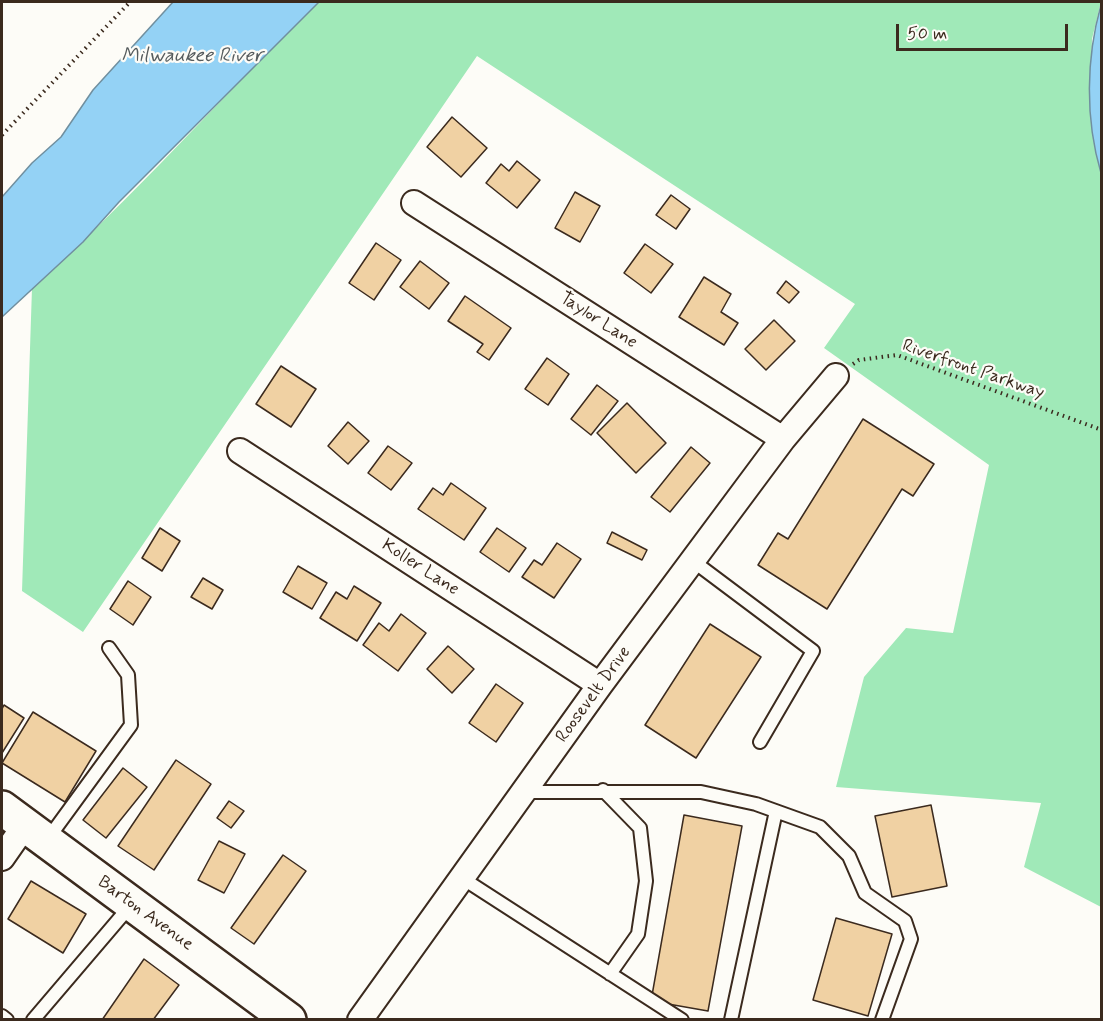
<!DOCTYPE html>
<style>
body{margin:0}
#map{position:relative;width:1103px;height:1021px;overflow:hidden;background:#fdfcf7;font-family:Mynerve,sans-serif}
canvas{display:block}
.frame{position:absolute;inset:0;border:3px solid #3b2a1e;pointer-events:none}
.scale{position:absolute;left:896px;top:24px;width:172px;height:27px;box-sizing:border-box;border:3px solid #3b2a1e;border-top:0;padding-left:8px;font-size:18px;line-height:21px;white-space:nowrap;color:#3b2a1e;-webkit-text-stroke:4px #fdfcf7;paint-order:stroke}
</style>
<div id="map">
<canvas width="1103" height="1021"></canvas>
<div class="frame"></div>
<div class="scale">50 m</div>
</div>
<script>
const c = document.querySelector('canvas').getContext('2d');
c.lineJoin = 'round';
function fill(path, color) { c.fillStyle = color; c.fill(path, 'evenodd'); }
function trace(path, color, width, dash) { c.strokeStyle = color; c.lineWidth = width; c.lineCap = dash ? 'butt' : 'round'; c.setLineDash(dash || []); c.stroke(path); }
function write(font, color, halo, rows, align = 'center') {
  c.font = font + ' Mynerve,sans-serif'; c.lineWidth = 4.5; c.setLineDash([]); c.textBaseline = 'middle'; c.strokeStyle = halo; c.fillStyle = color; for (const [text, x, y, turn = 0] of rows) {
    c.save(); c.translate(x, y); c.rotate((+turn || 0) * Math.PI / 180); c.textAlign = isNaN(turn) ? turn : align; if (halo) c.strokeText(text, 0, 0); c.fillText(text, 0, 0); c.restore();
  }
}
fill(new Path2D(`
 M 319,2 L 1101,2 L 1092,39 L 1090,110 L 1102,173 L 1101,907 L 1024,867 L 1041,803 L 836,787 L 864,677 L 906,628 L 953,633 L 989,465 L 824,348 L 855,304 L 477,56 L 83,632 L 22,591 L 32,288 C 133,198 222,96 319,2 Z`), '#a0e9b8');
const water = new Path2D(`
 M 173,2 L 319,2 L 119,202 L 83,242 L 2,317 L 2,197 L 32,163 L 61,137 L 93,90 Z
 M 1101,5 L 1101,173 C 1085,119 1086,58 1101,5 Z`);
fill(water, '#94d2f5');
trace(water, '#708f9f', 1.5);
const building = new Path2D(`
 M 452,117 L 487,148 L 461,177 L 427,147 Z
 M 517,161 L 540,180 L 517,208 L 486,183 L 501,164 L 509,171 Z
 M 575,192 L 600,206 L 580,242 L 555,228 Z
 M 671,195 L 690,209 L 676,229 L 656,215 Z
 M 376,243 L 401,260 L 374,300 L 349,283 Z
 M 645,244 L 673,264 L 651,293 L 624,273 Z
 M 420,261 L 449,283 L 429,309 L 400,287 Z
 M 704,277 L 731,294 L 721,312 L 738,323 L 724,345 L 679,317 Z
 M 786,281 L 799,292 L 789,303 L 777,293 Z
 M 465,296 L 511,328 L 489,360 L 477,352 L 483,344 L 448,321 Z
 M 774,320 L 795,341 L 766,370 L 745,349 Z
 M 547,358 L 569,374 L 548,405 L 525,389 Z
 M 281,366 L 316,389 L 291,427 L 256,404 Z
 M 597,385 L 618,401 L 591,435 L 571,419 Z
 M 627,403 L 666,443 L 636,473 L 597,433 Z
 M 863,419 L 934,464 L 913,496 L 902,489 L 827,609 L 758,565 L 778,533 L 788,539 Z
 M 348,422 L 369,441 L 348,464 L 328,446 Z
 M 388,446 L 412,463 L 391,490 L 368,473 Z
 M 691,447 L 710,463 L 670,512 L 651,497 Z
 M 451,483 L 486,508 L 464,540 L 418,509 L 433,488 L 443,495 Z
 M 160,528 L 180,541 L 162,571 L 142,558 Z
 M 497,528 L 526,548 L 509,572 L 480,552 Z
 M 612,532 L 647,550 L 642,560 L 607,543 Z
 M 557,543 L 581,559 L 554,598 L 522,577 L 534,560 L 542,565 Z
 M 298,566 L 327,583 L 312,609 L 283,592 Z
 M 203,578 L 223,590 L 212,609 L 191,597 Z
 M 128,581 L 151,597 L 133,625 L 110,609 Z
 M 354,586 L 381,603 L 357,641 L 320,618 L 336,592 L 347,599 Z
 M 401,614 L 426,633 L 398,671 L 363,645 L 379,623 L 389,631 Z
 M 710,624 L 761,657 L 696,758 L 645,725 Z
 M 448,646 L 474,669 L 452,693 L 427,669 Z
 M 496,684 L 523,703 L 496,742 L 469,723 Z
 M 4,705 L 24,718 L 2,753 L 2,709 Z
 M 33,712 L 96,751 L 65,802 L 2,763 Z
 M 176,760 L 211,784 L 154,870 L 118,846 Z
 M 123,768 L 147,787 L 106,838 L 83,820 Z
 M 229,801 L 244,811 L 231,828 L 217,818 Z
 M 931,805 L 947,886 L 892,897 L 875,816 Z
 M 684,815 L 742,826 L 708,1011 L 651,1001 Z
 M 219,841 L 245,854 L 224,893 L 198,880 Z
 M 283,855 L 306,871 L 254,944 L 231,928 Z
 M 31,881 L 86,914 L 63,953 L 8,919 Z
 M 836,918 L 892,934 L 868,1016 L 813,1000 Z
 M 144,959 L 179,985 L 153,1020 L 102,1020 Z`);
fill(building, '#f0d1a3');
trace(building, '#3b2a1e', 1.5);
const service = new Path2D(`
 M 693,561 L 813,651 L 760,742
 M 603,790 L 640,828 L 646,881 L 638,934 L 610,974
 M 524,792 L 701,792 L 756,804 L 820,827 L 849,856 L 865,893 L 905,921 L 911,939 L 882,1020
 M 47,840 L 131,725 L 128,675 L 109,648
 M 462,878 L 682,1020
 M 2,1016 L 7,1020
 M 33,1020 L 131,905
 M 731,1020 L 776,811`);
const minor = new Path2D(`
 M 414,203 L 783,439
 M 240,451 L 600,685
 M 2,858 L 25,825
 M 360,1020 L 600,685 L 783,439 L 836,376`);
const primary = new Path2D(`
 M 2,808 L 289,1020`);
trace(service, '#3b2a1e', 16);
trace(minor, '#3b2a1e', 28);
trace(primary, '#3b2a1e', 38);
trace(new Path2D(`
 M 2,135 L 130,2
 M 853,364 L 859,360 L 897,355 L 1102,430`), '#3b2a1e', 4, [1.5, 4.5]);
trace(service, '#fdfcf7', 12);
trace(minor, '#fdfcf7', 24);
trace(primary, '#fdfcf7', 33);
write('18px', '#3b2a1e', '#fdfcf7', [
 ["Taylor Lane",598,321,33],
 ["Riverfront Parkway",973,370,19],
 ["Koller Lane",420,568,33],
 ["Roosevelt Drive",594,695,-54],
 ["Barton Avenue",145,914,36]
]);
write('italic 20px', '#565c5e', '#fdfcf7', [
 ["Milwaukee River",192,57]
]);
</script>
